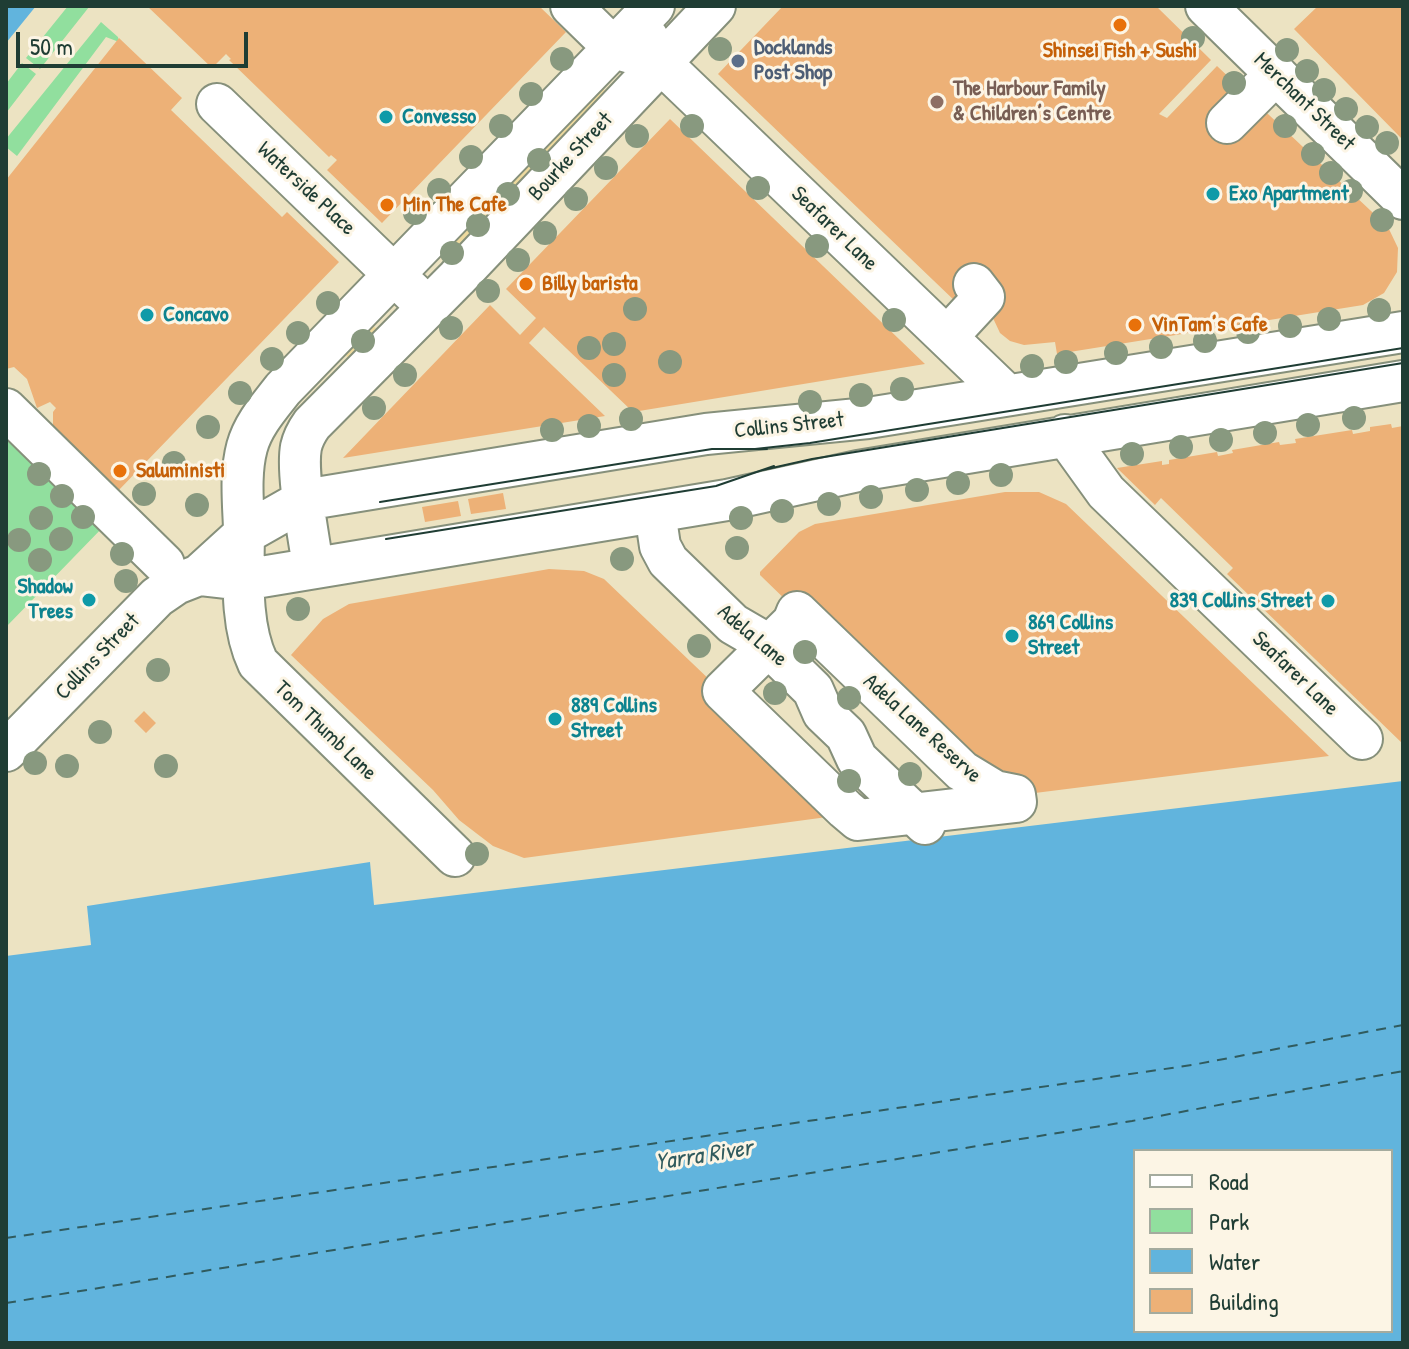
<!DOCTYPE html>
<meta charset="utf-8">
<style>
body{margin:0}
#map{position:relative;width:1409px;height:1349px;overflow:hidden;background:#ece3c2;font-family:"Patrick Hand",sans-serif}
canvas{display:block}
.frame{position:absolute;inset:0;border:8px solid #1f3d34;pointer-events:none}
.legend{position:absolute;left:1133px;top:1149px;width:260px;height:184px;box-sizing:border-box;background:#fcf5e5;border:2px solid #a4ab9e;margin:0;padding:10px 14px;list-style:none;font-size:24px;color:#1f3d34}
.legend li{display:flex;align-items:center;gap:16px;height:40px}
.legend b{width:40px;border:2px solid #a4ab9e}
.scale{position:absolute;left:16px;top:32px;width:232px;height:36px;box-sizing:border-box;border:4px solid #1f3d34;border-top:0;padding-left:10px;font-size:24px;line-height:28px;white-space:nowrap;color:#1f3d34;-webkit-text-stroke:6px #fcf5e5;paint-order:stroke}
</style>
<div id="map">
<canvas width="1409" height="1349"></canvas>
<div class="frame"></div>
<ul class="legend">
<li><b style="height:10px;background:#fff"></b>Road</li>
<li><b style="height:22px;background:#91df9e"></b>Park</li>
<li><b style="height:22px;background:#61b4dd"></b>Water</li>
<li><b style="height:22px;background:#edb177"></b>Building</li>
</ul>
<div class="scale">50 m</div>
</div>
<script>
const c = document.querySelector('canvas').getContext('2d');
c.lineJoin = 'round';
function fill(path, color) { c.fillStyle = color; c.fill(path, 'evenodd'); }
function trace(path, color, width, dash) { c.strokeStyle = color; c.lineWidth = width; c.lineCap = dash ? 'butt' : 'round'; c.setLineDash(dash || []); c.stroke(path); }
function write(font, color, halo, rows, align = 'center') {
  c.font = font + ' "Patrick Hand",sans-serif'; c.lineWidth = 6; c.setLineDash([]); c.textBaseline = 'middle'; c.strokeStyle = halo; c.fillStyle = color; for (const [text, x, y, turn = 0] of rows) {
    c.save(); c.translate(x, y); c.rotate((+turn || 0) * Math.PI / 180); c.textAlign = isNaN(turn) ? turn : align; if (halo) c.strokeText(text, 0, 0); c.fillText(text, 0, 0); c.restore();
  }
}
fill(new Path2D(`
 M 68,6 L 89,7 L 40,69 L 26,58 Z
 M 101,22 L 118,37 L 119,42 L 106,37 L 17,156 L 6,147 L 6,139 Z
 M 22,63 L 36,74 L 6,113 L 6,84 Z
 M 6,428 L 106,524 L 6,627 Z`), '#91df9e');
fill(new Path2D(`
 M 596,82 L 616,101 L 454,269 L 434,251 Z
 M 364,317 L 384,336 L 356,365 L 336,346 Z`), '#eeda9e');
fill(new Path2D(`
 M 6,6 L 36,6 L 6,43 Z
 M 1403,781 L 1403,1343 L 6,1343 L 6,956 L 91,945 L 87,906 L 370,862 L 374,905 ZM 1135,1151 L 1391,1151 L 1391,1331 L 1135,1331 Z`), '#61b4dd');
trace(new Path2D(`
 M 6,1238 L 1192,1065 L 1403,1025
 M 6,1303 L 1132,1121 L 1403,1071`), '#305b5e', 2, [10, 8]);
fill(new Path2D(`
 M 147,6 L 539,6 L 566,32 L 382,223 L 327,170 L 337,160 L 331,155 L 329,157 L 229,60 L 231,59 L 226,54 L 212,68 Z
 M 783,6 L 1156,6 L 1211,60 L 1159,114 L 1167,118 L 1217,66 L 1388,227 L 1398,248 L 1397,272 L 1384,293 L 1363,305 L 1057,354 L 1055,342 L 1024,345 L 1010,341 L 1000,333 L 993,318 L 995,299 L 957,303 L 718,74 Z
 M 1318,6 L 1403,6 L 1403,140 L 1294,29 Z
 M 119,38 L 182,98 L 171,110 L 282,217 L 287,212 L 339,262 L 117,492 L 49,427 L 53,424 L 53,412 L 56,408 L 50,402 L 37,408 L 27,379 L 14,367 L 6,369 L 6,180 Z
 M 670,119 L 925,364 L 633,412 L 544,327 L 529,343 L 605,416 L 343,458 L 490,305 L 520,335 L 536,318 L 506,289 Z
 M 1391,424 L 1392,428 L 1403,426 L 1403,744 L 1227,574 L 1233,568 L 1161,498 L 1155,505 L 1117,468 L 1162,461 L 1162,465 L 1169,464 L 1169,460 L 1217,452 L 1218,456 L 1233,453 L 1232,450 L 1279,442 L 1280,445 L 1296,443 L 1295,439 L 1352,430 L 1353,434 L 1370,431 L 1370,427 Z
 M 1005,492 L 1039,492 L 1066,504 L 1329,756 L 1035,793 L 962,771 L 760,575 L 760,572 L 799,532 L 815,524 Z
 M 503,493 L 506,509 L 471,514 L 468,499 Z
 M 458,501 L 461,516 L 425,522 L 422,507 Z
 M 549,569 L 584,571 L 604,579 L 845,809 L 842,815 L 524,858 L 493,846 L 459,820 L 433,790 L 291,655 L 323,619 L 349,604 Z
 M 144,711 L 156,723 L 146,733 L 134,721 Z`), '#edb177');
const minor = new Path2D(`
 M 571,6 L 614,48 L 638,55
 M 1206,6 L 1403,199
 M 648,38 L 661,63 L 1007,395
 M 217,104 L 413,293
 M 1227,123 L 1276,74
 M 947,337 L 984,297 L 974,284
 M 6,409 L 164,564
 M 1065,435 L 1106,492 L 1362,739
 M 655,512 L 660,546 L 668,561 L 733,624 L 764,642 L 813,690 L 823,713 L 846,735 L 857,759 L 925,824
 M 313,567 C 309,537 296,474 301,447 C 303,438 307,431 312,424 L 457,278 L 715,6
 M 199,575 L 243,580 L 727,500 L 858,471 L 1403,381
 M 797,612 L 962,771 L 995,791 L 1015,795 L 1016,802 L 858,820 L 845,809 L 723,691 L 793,622 Z
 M 6,751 L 157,597 L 176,584 L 199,575 L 244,534 L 304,500 L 706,434 L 868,418 L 1403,332
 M 455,856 L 258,663 C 239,623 244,571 244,528 C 243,502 240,473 247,447 C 253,425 269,407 283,389 L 654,6`);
trace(minor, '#86907b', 44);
trace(minor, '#fff', 40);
trace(new Path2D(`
 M 755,449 L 810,443 L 1403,348
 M 763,470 L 812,459 L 1403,363
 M 380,502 L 712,449 L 767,449
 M 386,539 L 716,486 L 774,466`), '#1f3d34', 2);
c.fillStyle = '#88997f';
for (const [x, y] of [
 [1193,38],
 [720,49],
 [1287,50],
 [562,59],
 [1307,71],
 [1234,83],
 [1324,90],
 [531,94],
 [1346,109],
 [501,126],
 [692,126],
 [1285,126],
 [1367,127],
 [637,136],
 [1387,143],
 [1313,154],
 [471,157],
 [539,160],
 [606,168],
 [1331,173],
 [758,188],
 [439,190],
 [1351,191],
 [508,194],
 [576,199],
 [415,213],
 [1382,220],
 [478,225],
 [545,233],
 [817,246],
 [452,253],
 [518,260],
 [488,291],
 [328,303],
 [635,309],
 [1379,310],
 [1329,319],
 [894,320],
 [1290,326],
 [451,328],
 [1248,332],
 [298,333],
 [363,341],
 [1205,341],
 [614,344],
 [1161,347],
 [589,348],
 [1116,353],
 [272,359],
 [670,362],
 [1066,362],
 [1032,366],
 [405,375],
 [614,375],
 [902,389],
 [240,393],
 [861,395],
 [810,402],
 [374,408],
 [1354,418],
 [631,419],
 [1308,425],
 [589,426],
 [208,427],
 [552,430],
 [1265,433],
 [1221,440],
 [1181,447],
 [1132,454],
 [174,463],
 [39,474],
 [1001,475],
 [958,483],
 [917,490],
 [144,494],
 [62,496],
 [871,497],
 [829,504],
 [197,505],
 [782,511],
 [83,517],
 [41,518],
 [741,518],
 [61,539],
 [19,540],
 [737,548],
 [122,554],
 [622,559],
 [40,560],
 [126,581],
 [298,609],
 [699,646],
 [805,652],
 [158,670],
 [775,693],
 [849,698],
 [100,732],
 [35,763],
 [67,766],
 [166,766],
 [910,774],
 [849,781],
 [477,854]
]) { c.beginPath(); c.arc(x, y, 12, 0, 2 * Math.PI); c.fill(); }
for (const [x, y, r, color] of [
 [1120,25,8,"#e8710a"],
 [738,61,8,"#5c6f8a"],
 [937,102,8,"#8d6e63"],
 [386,117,8,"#0f9aa8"],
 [1213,194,8,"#0f9aa8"],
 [387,205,8,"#e8710a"],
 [526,284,8,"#e8710a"],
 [147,315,8,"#0f9aa8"],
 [1135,325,8,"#e8710a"],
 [120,471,8,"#e8710a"],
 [89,600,8,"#0f9aa8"],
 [1328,601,8,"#0f9aa8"],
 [1012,636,8,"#0f9aa8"],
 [555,719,8,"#0f9aa8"]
]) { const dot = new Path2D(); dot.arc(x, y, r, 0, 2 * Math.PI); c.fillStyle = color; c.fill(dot); trace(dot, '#fcf5e5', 3); }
write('bold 22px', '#4e5e75', '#fcf5e5', [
 ["Docklands",754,48],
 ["Post Shop",754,73]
], 'left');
write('bold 22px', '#c56008', '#fcf5e5', [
 ["Shinsei Fish + Sushi",1120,51,"center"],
 ["Min The Cafe",403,205],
 ["Billy barista",542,284],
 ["VinTam’s Cafe",1151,325],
 ["Saluministi",136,471]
], 'left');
write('bold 22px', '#785e54', '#fcf5e5', [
 ["The Harbour Family",953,89],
 ["& Children’s Centre",953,114]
], 'left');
write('22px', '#1f3d34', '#fcf5e5', [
 ["Merchant Street",1304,102,44],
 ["Bourke Street",571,157,-47],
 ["Waterside Place",306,189,43],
 ["Seafarer Lane",834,229,44],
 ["Collins Street",789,426,-6],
 ["Adela Lane",752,636,40],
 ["Collins Street",98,657,-46],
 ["Seafarer Lane",1295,674,44],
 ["Adela Lane Reserve",922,729,42],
 ["Tom Thumb Lane",325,731,44]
]);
write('bold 22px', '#0d838f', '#fcf5e5', [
 ["Convesso",402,117],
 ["Exo Apartment",1229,194],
 ["Concavo",163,315],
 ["Shadow",73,587,"right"],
 ["Trees",73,612,"right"],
 ["839 Collins Street",1312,601,"right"],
 ["869 Collins",1028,623],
 ["Street",1028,648],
 ["889 Collins",571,706],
 ["Street",571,731]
], 'left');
write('italic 24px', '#305b5e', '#fcf5e5', [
 ["Yarra River",704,1156,-9]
]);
</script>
